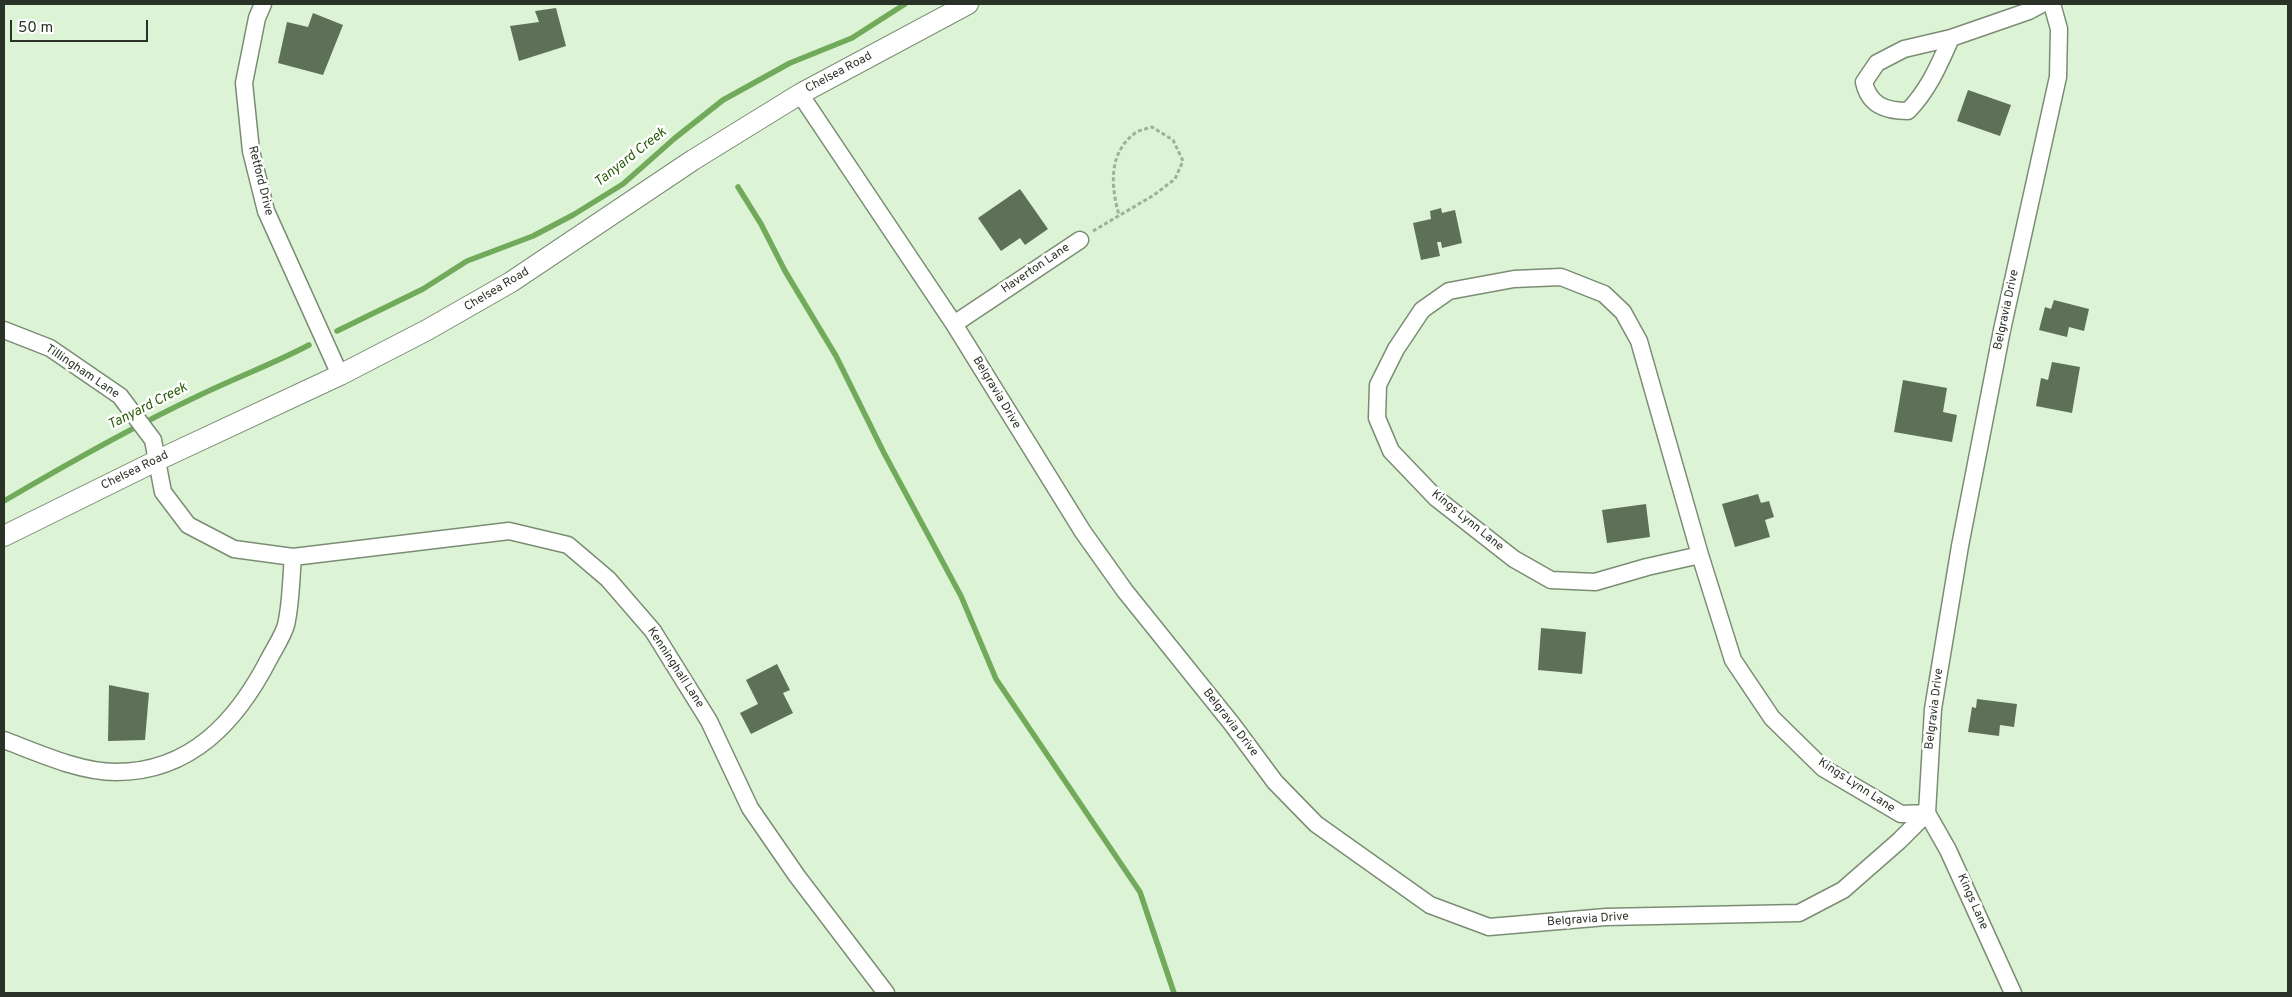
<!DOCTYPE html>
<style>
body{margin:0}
#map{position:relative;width:2292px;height:997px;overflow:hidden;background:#ddf3d6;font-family:Overpass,sans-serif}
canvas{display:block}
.frame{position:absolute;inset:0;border:5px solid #2a3227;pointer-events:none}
.scale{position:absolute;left:10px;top:20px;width:138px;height:22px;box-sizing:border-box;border:2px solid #2a3227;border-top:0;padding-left:6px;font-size:15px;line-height:18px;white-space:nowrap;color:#2a3227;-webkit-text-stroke:4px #fff;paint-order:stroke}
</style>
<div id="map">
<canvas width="2292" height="997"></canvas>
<div class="frame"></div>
<div class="scale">50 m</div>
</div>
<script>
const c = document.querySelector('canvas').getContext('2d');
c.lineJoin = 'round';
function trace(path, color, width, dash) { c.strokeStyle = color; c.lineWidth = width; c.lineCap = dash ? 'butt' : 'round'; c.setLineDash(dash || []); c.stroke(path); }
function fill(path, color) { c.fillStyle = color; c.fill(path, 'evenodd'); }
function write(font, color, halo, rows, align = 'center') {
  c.font = font + ' Overpass,sans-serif'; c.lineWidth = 5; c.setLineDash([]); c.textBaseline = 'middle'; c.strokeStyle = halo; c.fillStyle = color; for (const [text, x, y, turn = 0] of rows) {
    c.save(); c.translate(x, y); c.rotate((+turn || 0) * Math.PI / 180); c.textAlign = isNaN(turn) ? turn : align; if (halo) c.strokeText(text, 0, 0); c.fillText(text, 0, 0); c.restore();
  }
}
trace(new Path2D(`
 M 738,187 L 761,224 L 785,271 L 836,356 L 884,453 L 961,596 L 996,679 L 1140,892 L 1174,993
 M 337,331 L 423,289 L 467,261 L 533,236 L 573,215 L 623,184 L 675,138 L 723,100 L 790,63 L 852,38 L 905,4
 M 4,501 C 67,464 132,427 198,396 C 235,378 273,364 309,345`), '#71aa5a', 5.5);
fill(new Path2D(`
 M 556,8 L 566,46 L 519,61 L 510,26 L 539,22 L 535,11 Z
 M 313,13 L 343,25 L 323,75 L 278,63 L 287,22 L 308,27 Z
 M 1968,90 L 2011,105 L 2000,136 L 1957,121 Z
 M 1020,189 L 1048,229 L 1025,245 L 1020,238 L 1001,251 L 978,218 Z
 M 1441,208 L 1442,213 L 1455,210 L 1462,243 L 1442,248 L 1441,242 L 1437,242 L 1440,256 L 1421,260 L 1413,223 L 1431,219 L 1430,211 Z
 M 2054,300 L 2089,309 L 2084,331 L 2069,327 L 2067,337 L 2039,330 L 2045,307 L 2051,309 Z
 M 2052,362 L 2080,367 L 2072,413 L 2036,406 L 2041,378 L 2048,380 Z
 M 1903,380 L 1947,388 L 1943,412 L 1957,415 L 1952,442 L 1894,432 Z
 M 1758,494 L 1761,503 L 1769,501 L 1774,517 L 1765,520 L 1770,537 L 1735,547 L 1722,504 Z
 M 1646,504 L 1650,537 L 1607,543 L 1602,510 Z
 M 1541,628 L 1586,632 L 1582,674 L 1538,670 Z
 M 777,664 L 790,690 L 783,693 L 793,713 L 751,734 L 740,713 L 758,704 L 746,680 Z
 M 109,685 L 149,693 L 145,740 L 108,741 Z
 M 1977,699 L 2017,704 L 2014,727 L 2000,725 L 1999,736 L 1968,732 L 1972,707 L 1976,708 Z`), '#5e7158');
const minor = new Path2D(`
 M 263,4 L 257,18 L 244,83 L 251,151 L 266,211 L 340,375
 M 1951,38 C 1939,65 1929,89 1908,111 C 1885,111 1869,105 1864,82 L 1877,63 L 1904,49 L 1951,38 L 2029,11 L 2042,4
 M 800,94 L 954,324 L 1083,532 L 1125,591 L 1232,724 L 1275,782 L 1316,824 L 1430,905 L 1489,927 L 1606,917 L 1799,913 L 1843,890 L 1899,841 L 1927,813 L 1933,709 L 1960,546 L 2002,330 L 2058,77 L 2059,29 L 2052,4
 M 1561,277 L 1604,294 L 1623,312 L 1639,341 L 1700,555 L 1647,567 L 1595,582 L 1551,580 L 1514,559 L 1436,498 L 1391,451 L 1377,418 L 1378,385 L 1396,349 L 1422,310 L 1449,291 L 1514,279 Z
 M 954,324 L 1080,240
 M 4,330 L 50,348 L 120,396 L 153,440 L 163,492 L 188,525 L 234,549 L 293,557 L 509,531 L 568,545 L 608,579 L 653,631 L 709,721 L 750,808 L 797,876 L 886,993
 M 1700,555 L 1733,660 L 1772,718 L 1823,768 L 1901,814 L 1927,813
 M 4,740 C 38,753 80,772 116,772 C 191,772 237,721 269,659 C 274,649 283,636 286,625 C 291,604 291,579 293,557
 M 1927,813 L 1948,850 L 2013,993`);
const tertiary = new Path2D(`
 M 4,536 L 158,460 L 340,375 L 427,330 L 511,282 L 693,160 L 800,94 L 968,4`);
trace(minor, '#7a8d73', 19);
trace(tertiary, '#7a8d73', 22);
trace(new Path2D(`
 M 1093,231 L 1154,195 L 1175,179 L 1183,161 L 1173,140 L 1152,127 C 1146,129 1138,130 1134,134 C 1108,154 1111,187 1119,215`), '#9fb099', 3, [4, 2.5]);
trace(minor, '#fff', 16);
trace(tertiary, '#fff', 20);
write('12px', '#2a3227', '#fff', [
 ["Chelsea Road",839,73,-28],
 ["Retford Drive",260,181,76],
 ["Haverton Lane",1036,269,-34],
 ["Chelsea Road",497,290,-31],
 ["Belgravia Drive",2007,310,-78],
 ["Tillingham Lane",82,372,34],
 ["Belgravia Drive",996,393,59],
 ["Chelsea Road",135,471,-26],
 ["Kings Lynn Lane",1467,521,39],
 ["Kenninghall Lane",675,668,57],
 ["Belgravia Drive",1935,709,-83],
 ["Belgravia Drive",1230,723,52],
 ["Kings Lynn Lane",1856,786,33],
 ["Kings Lane",1972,902,66],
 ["Belgravia Drive",1588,920,-4]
]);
write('italic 14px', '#265c05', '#fff', [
 ["Tanyard Creek",631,158,-38],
 ["Tanyard Creek",148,407,-27]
]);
</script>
